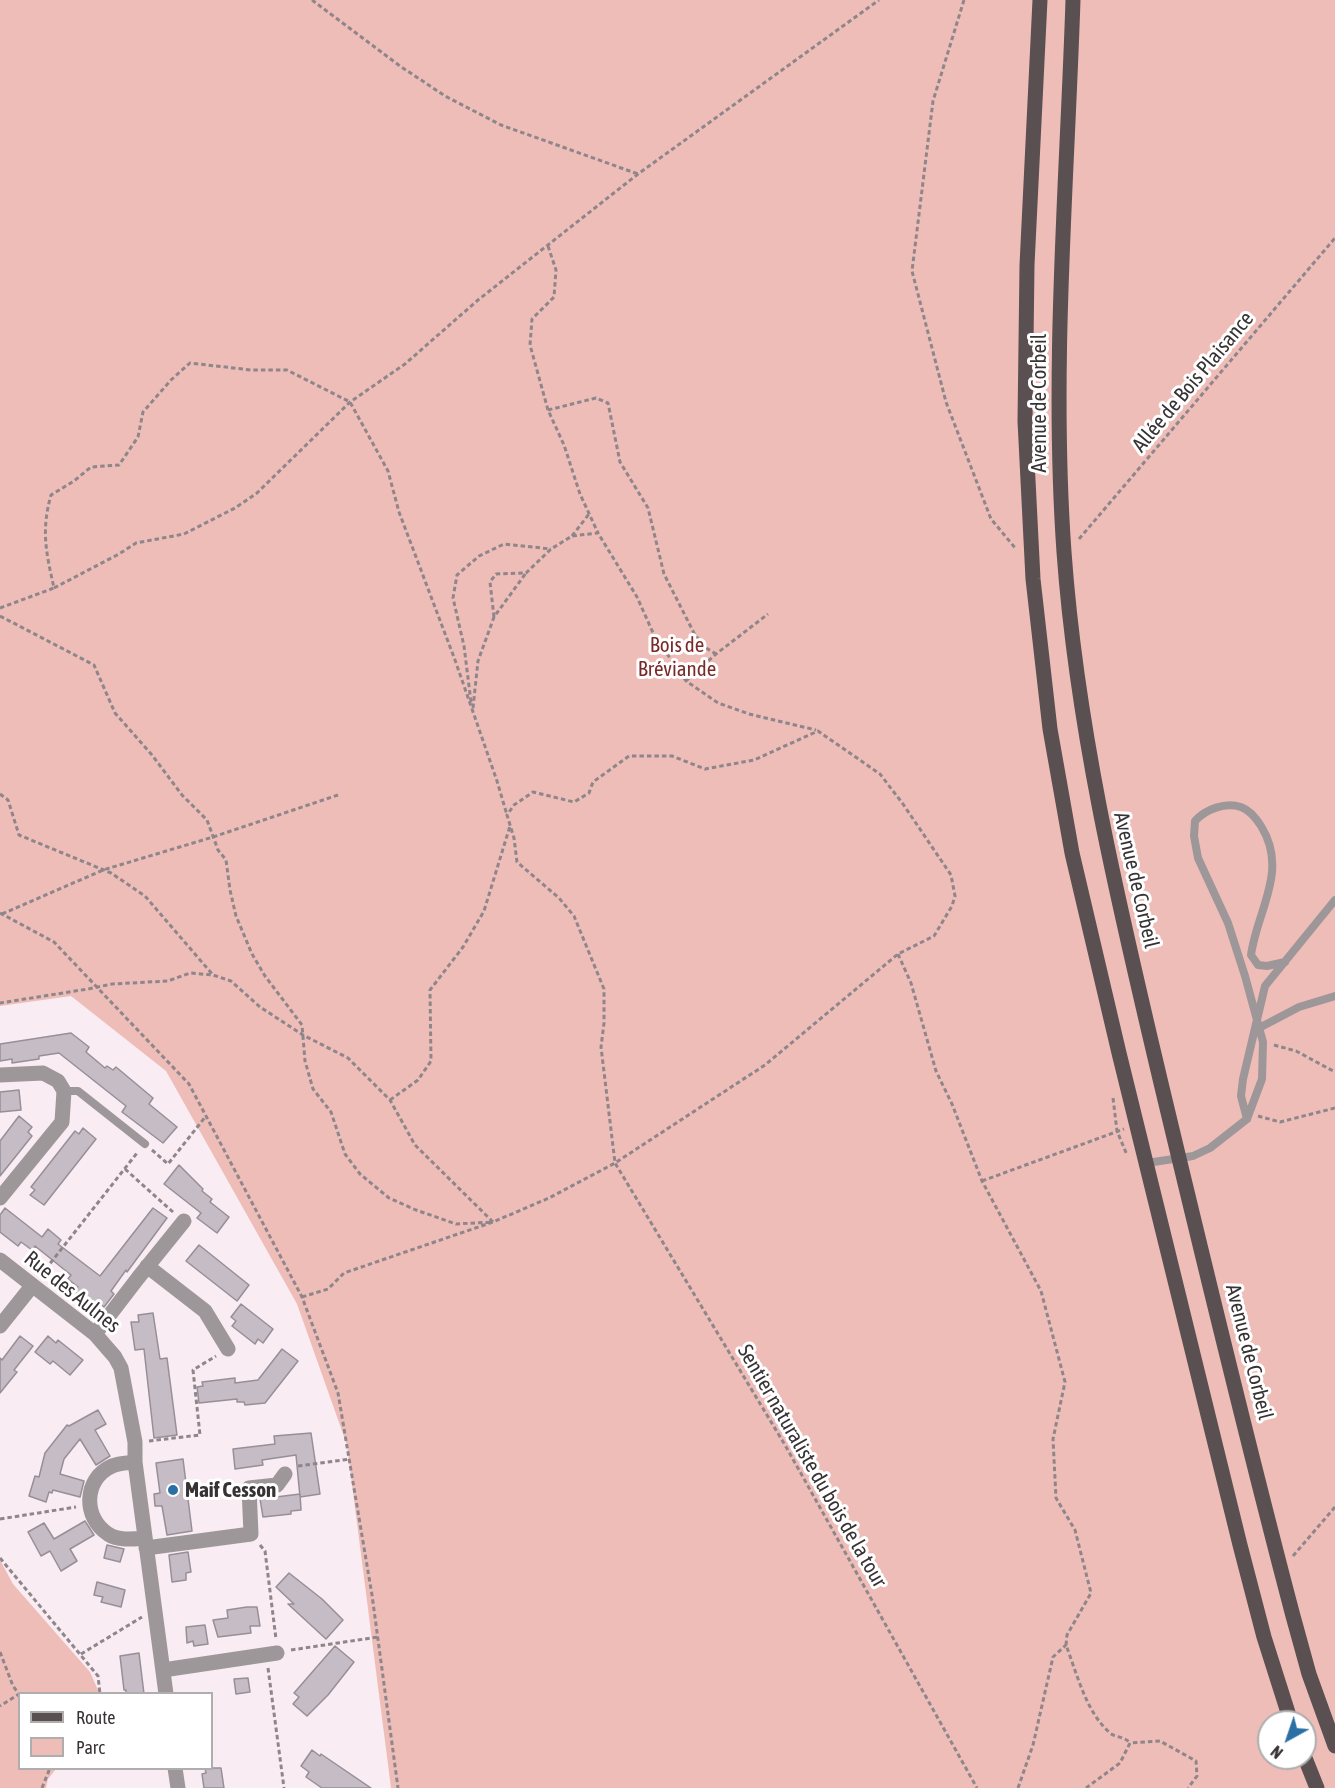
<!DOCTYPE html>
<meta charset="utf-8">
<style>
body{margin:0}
#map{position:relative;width:1335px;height:1788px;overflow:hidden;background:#f9ecf2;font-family:"Asap Condensed",sans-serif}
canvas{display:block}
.legend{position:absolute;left:18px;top:1692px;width:195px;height:78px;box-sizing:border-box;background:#fff;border:2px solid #afadae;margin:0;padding:8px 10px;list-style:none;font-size:18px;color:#373234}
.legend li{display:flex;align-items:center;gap:12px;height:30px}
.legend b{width:30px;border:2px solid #afadae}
.north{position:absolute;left:1257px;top:1710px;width:60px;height:60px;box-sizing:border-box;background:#fff;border:2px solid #afadae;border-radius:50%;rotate:220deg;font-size:16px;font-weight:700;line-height:24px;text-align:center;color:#373234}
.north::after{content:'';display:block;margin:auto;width:21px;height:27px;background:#2a70a5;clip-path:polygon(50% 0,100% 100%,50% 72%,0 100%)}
</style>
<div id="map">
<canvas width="1335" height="1788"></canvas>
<ul class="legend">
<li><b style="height:8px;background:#5a5052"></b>Route</li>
<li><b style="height:16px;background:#efbdb8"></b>Parc</li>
</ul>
<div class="north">N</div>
</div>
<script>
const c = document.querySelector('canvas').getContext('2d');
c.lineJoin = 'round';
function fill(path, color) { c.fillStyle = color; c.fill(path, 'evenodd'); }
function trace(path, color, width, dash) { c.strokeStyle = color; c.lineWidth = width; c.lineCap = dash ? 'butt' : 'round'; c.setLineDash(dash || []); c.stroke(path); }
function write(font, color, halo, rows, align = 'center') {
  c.font = font + ' "Asap Condensed",sans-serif'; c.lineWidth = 6; c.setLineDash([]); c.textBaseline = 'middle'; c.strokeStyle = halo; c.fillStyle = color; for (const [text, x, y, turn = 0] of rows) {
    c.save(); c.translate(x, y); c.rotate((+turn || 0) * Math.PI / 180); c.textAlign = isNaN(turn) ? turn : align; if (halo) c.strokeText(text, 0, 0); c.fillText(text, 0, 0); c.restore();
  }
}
fill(new Path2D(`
 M 0,0 L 1335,0 L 1335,1788 L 391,1788 L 347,1445 L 297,1304 L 166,1071 L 71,996 L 0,1006 ZM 1269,1722 L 1305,1722 L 1305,1758 L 1269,1758 Z
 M 0,1560 L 13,1584 L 90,1672 L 98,1690 L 98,1694 L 20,1694 L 20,1768 L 56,1769 L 48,1779 L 46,1788 L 0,1788 Z`), '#efbdb8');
const building = new Path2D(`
 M 71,1033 L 89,1047 L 86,1052 L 105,1068 L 107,1066 L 113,1070 L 116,1067 L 153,1098 L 149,1104 L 177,1127 L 163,1143 L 122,1112 L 126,1106 L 59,1053 L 39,1056 L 39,1059 L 12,1063 L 12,1059 L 0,1061 L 0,1044 Z
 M 19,1090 L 21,1110 L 0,1112 L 0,1092 Z
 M 19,1116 L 32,1127 L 28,1132 L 32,1136 L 0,1176 L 0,1141 Z
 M 83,1128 L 96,1139 L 44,1205 L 30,1195 L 35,1190 L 31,1187 L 75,1131 L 79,1134 Z
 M 179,1165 L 203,1189 L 202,1191 L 212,1199 L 210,1202 L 229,1217 L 217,1233 L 197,1218 L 201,1213 L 164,1184 Z
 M 5,1208 L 42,1237 L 48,1229 L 61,1240 L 58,1244 L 100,1276 L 153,1208 L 167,1218 L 127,1272 L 126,1270 L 111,1291 L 114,1294 L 104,1307 L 99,1303 L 95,1308 L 74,1291 L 78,1287 L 68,1279 L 71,1275 L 35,1246 L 32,1250 L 21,1242 L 18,1246 L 0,1232 L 0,1215 Z
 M 199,1245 L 249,1285 L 237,1301 L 186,1261 Z
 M 241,1304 L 273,1329 L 263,1343 L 258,1339 L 255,1344 L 232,1326 L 236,1321 L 231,1317 Z
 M 153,1313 L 160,1359 L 167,1358 L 177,1435 L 154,1438 L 144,1349 L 135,1350 L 131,1322 L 139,1322 L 138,1315 Z
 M 20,1336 L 33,1346 L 14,1370 L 17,1372 L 0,1393 L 0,1358 L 2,1360 Z
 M 48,1336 L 56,1343 L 58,1340 L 83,1360 L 70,1375 L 53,1361 L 50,1364 L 35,1352 Z
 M 282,1349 L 298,1361 L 265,1403 L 245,1405 L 244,1402 L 237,1402 L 237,1399 L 199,1403 L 197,1387 L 203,1386 L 202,1382 L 235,1378 L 235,1383 L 258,1380 Z
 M 98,1410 L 106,1424 L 95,1430 L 110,1456 L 96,1465 L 80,1439 L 64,1459 L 60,1474 L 84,1481 L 80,1497 L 53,1490 L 52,1493 L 49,1492 L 46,1502 L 29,1496 L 35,1476 L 39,1477 L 45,1453 L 67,1425 L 69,1426 Z
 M 311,1433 L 320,1494 L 300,1497 L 296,1455 L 262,1460 L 263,1465 L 235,1469 L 233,1449 L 275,1444 L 274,1436 Z
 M 183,1459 L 192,1531 L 167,1535 L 162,1506 L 155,1506 L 154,1494 L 160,1493 L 156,1463 Z
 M 300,1494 L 301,1510 L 291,1511 L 291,1514 L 263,1517 L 260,1499 Z
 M 85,1521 L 94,1535 L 70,1549 L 77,1561 L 61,1571 L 50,1551 L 41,1556 L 28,1532 L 44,1523 L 54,1539 Z
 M 107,1545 L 124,1549 L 120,1562 L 104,1558 Z
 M 188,1552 L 191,1572 L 186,1573 L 186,1580 L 172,1582 L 169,1555 Z
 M 289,1573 L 322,1599 L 343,1620 L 326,1639 L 288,1604 L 294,1604 L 276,1587 Z
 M 97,1582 L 125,1590 L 121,1607 L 101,1602 L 103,1597 L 94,1595 Z
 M 247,1607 L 257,1607 L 260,1626 L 250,1626 L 251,1633 L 218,1637 L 213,1620 L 228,1618 L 227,1610 Z
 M 205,1625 L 208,1644 L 194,1646 L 193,1641 L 187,1643 L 186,1627 Z
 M 335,1646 L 354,1662 L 328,1695 L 307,1716 L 293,1704 L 299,1697 L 294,1693 Z
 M 139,1653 L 144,1694 L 126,1694 L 126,1690 L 124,1690 L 120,1656 Z
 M 248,1678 L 250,1692 L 236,1694 L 234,1679 Z
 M 312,1750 L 320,1756 L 321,1754 L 371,1788 L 322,1788 L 306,1777 L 309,1772 L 301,1766 Z
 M 205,1768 L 221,1768 L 224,1788 L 204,1788 L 202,1774 L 206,1773 Z`);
fill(building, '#c5bcc6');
trace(building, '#978f98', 1.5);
trace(new Path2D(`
 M 312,0 L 400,66 L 445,96 L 501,125 L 638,174
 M 964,0 L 933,101 L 912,271 L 946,402 L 991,519 L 1016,549
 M 548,246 L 556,270 L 554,297 L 532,319 L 530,345 L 548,410 L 564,445 L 580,494 L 598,533
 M 548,410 L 596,398 L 608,403 L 620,462 L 648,508 L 664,574 L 695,635 L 706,648 L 716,654
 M 572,536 L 589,514
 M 1079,539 L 1335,238
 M 54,588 L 119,554 L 136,543 L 184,534 L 235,508 L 257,493 L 350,402 L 405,364 L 478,300 L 638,174 L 879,0
 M 0,608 L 54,588 C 46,552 41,531 51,495 L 74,481 L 91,467 L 119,465 L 138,437 L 143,412 L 171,380 L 190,363 L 251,370 L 287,370 L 350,402 L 388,471 L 399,512 L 455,660 L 497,781 L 507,815
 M 0,616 L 94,665 L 115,713 L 152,755 L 182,795 L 207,820 L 218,850 L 226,860 L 230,890 L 236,916 L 252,954 L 265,976 L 302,1025 L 305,1061 L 313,1089 L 331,1112 L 345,1154 L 360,1174 L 389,1198 L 416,1210 L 456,1224 L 493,1222 L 415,1145 L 390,1100 L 348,1058 L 303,1035 L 260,1007 L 231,981 L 213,975 L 190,973 L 168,981 L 112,984 L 88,989 L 0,1003
 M 494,617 L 490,582 L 496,574 L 526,573 L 551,549 L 572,536 L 598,533 L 637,597 L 654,635 L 686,681 L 718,703 L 749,714 L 816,730
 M 686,681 L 716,654 L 768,614
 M 471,702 L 464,646 L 453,598 L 457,575 L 479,556 L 504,544 L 551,549
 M 473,708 L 478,661 L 494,617 L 526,573
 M 0,794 L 8,800 L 19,835 L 111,873 L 145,896 L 213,975
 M 0,913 L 54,942 L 189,1084 L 302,1297 L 338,1393 L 372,1595 L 398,1788
 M 2,914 L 103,870 L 213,837 L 338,795
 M 898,954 L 911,983 L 936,1071 L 952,1104 L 982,1181 L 1041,1291 L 1065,1382 L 1053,1439 L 1056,1498 L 1075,1530 L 1091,1593 L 1067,1635 L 1066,1645 C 1077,1674 1086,1712 1110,1733 C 1116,1738 1124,1736 1130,1743
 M 1274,1045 L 1296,1051 L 1335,1072
 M 1113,1098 L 1117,1131 L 1127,1155
 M 390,1100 L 418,1080 L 431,1061 L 430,990 L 463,947 L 484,911 L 510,826
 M 1258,1116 L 1280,1122 L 1335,1108
 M 152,1150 L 168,1164 L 206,1116
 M 125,1169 L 173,1212
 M 982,1181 L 1124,1129
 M 41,1275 L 137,1153
 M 302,1297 L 328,1289 L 344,1273 L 493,1222 L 549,1198 L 615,1163 L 765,1065 L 898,954 L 934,936 L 952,906 L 955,896 L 951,875 L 903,804 L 880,774 L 818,731 L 754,760 L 705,769 L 672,756 L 629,756 L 593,782 L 589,793 L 574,802 L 533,792 L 514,805 L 507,815 L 514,838 L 517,862 L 559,898 L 574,916 L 604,989 L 604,1023 L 601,1047 L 615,1163 L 785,1445 L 977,1788
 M 149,1441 L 200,1435 L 193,1370 L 216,1356
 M 298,1466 L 350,1459
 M 0,1519 L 76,1507
 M 260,1545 L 265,1551 L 276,1639
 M 1293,1556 L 1335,1507
 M 0,1558 L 98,1676 L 100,1694
 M 291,1650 L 378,1637
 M 0,1652 L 13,1686 L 19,1694 L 0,1706
 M 81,1654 L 142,1617
 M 268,1668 L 284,1788
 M 42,1788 L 50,1768
 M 1018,1788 L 1033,1745 L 1053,1657 L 1066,1645
 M 1086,1788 L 1120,1763 L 1130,1743 L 1160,1741 L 1196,1761 L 1197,1776 L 1188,1788`), '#8e868a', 3, [4.5, 3]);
trace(new Path2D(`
 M 1259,1028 L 1299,1007 L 1335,996
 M 64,1091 L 78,1091 L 145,1144
 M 1247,1119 L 1241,1096 L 1243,1079 L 1265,986 L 1335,900
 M 1147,1163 L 1193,1156 L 1210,1148 L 1247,1119 L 1262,1079 L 1263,1042 L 1245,976 L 1228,923 L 1198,858 L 1194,836 L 1195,821 C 1206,809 1225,802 1241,807 C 1249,810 1256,818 1261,826 C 1289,871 1257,910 1251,955 L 1258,965 L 1267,966 L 1285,962`), '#9e9799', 8);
trace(new Path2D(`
 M 0,1075 L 43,1073 L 58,1081 L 64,1091 L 62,1122 L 0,1198
 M 0,1260 L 95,1334 L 115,1357 L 121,1368 L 135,1442 L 135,1462 L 166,1694
 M 147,1266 L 205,1311 L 228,1349
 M 0,1326 L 32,1286
 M 95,1334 L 138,1278 L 184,1221
 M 135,1462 C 127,1463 119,1463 112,1466 C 83,1479 83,1518 108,1534 C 118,1541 134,1539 145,1538
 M 146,1548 L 251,1534 L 249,1488 L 277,1485 L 285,1474
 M 163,1670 L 277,1653
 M 175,1768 L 178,1788`), '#9e9799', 15);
trace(new Path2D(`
 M 1040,0 L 1027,265 L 1025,421 L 1033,579 L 1050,729 L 1072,853 L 1119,1053 L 1240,1545 L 1264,1637 L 1291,1722
 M 1073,0 C 1067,184 1051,368 1064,552 C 1077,732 1119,905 1160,1079 C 1203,1259 1246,1438 1293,1616 L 1309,1674 L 1335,1746
 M 1305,1758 L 1317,1788`), '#5a5052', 15);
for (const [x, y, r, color] of [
 [173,1490,6,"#2a70a5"]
]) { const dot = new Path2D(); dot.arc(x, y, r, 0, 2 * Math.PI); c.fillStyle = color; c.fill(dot); trace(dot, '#fff', 2); }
write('21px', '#373234', '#fff', [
 ["Allée de Bois Plaisance",1193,382,-50],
 ["Avenue de Corbeil",1039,403,-90],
 ["Avenue de Corbeil",1136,880,77],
 ["Rue des Aulnes",72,1292,39],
 ["Avenue de Corbeil",1249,1352,76],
 ["Sentier naturaliste du bois de la tour",812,1466,60]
]);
write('21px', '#7a2b29', '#fff', [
 ["Bois de",677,645],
 ["Bréviande",677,669]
]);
write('bold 21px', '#373234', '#fff', [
 ["Maif Cesson",185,1490]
], 'left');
</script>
